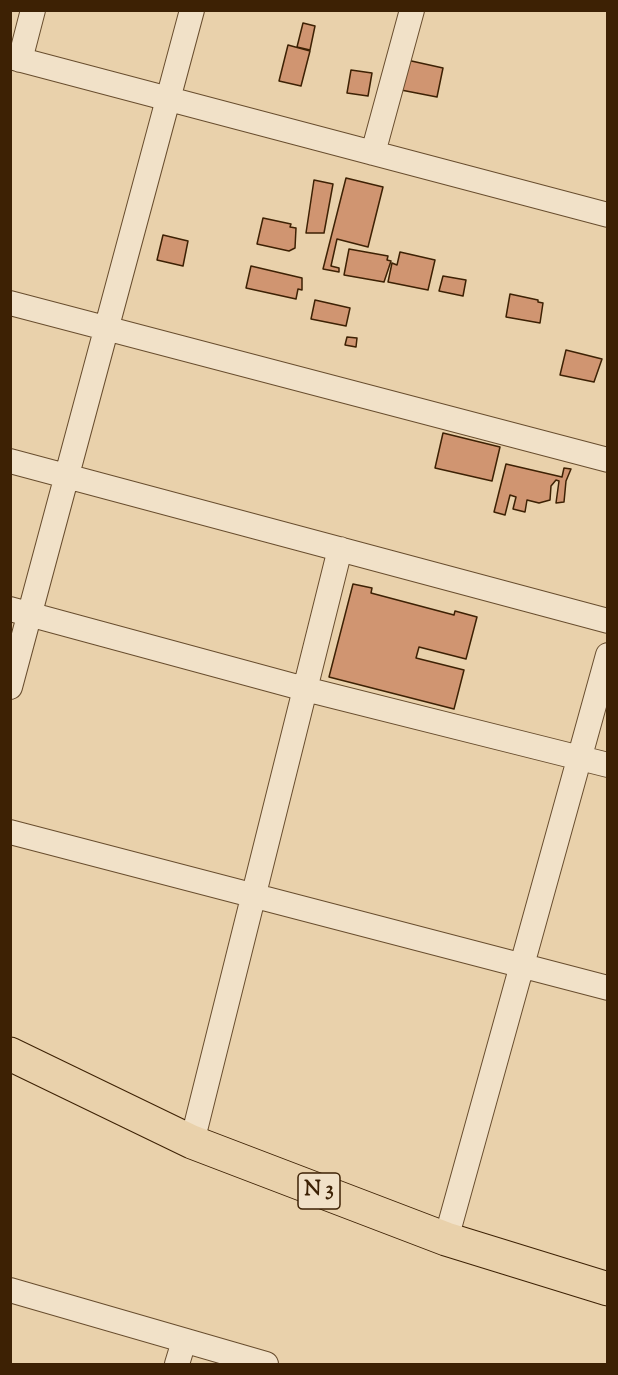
<!DOCTYPE html>
<style>
body{margin:0}
#map{position:relative;width:618px;height:1375px;overflow:hidden;background:#e9d1ab;font-family:"Sorts Mill Goudy",serif}
canvas{display:block}
.frame{position:absolute;inset:0;border:12px solid #3d2104;pointer-events:none}
</style>
<div id="map">
<canvas width="618" height="1375"></canvas>
<div class="frame"></div>
</div>
<script>
const c = document.querySelector('canvas').getContext('2d');
c.lineJoin = 'round';
function fill(path, color) { c.fillStyle = color; c.fill(path, 'evenodd'); }
function trace(path, color, width, dash) { c.strokeStyle = color; c.lineWidth = width; c.lineCap = dash ? 'butt' : 'round'; c.setLineDash(dash || []); c.stroke(path); }
function write(font, color, halo, rows, align = 'center') {
  c.font = font + ' "Sorts Mill Goudy",serif'; c.lineWidth = 4.5; c.setLineDash([]); c.textBaseline = 'middle'; c.strokeStyle = halo; c.fillStyle = color; for (const [text, x, y, turn = 0] of rows) {
    c.save(); c.translate(x, y); c.rotate((+turn || 0) * Math.PI / 180); c.textAlign = isNaN(turn) ? turn : align; if (halo) c.strokeText(text, 0, 0); c.fillText(text, 0, 0); c.restore();
  }
}
const building = new Path2D(`
 M 303,23 L 315,26 L 310,50 L 297,47 Z
 M 288,45 L 310,51 L 301,86 L 279,81 Z
 M 407,60 L 443,68 L 437,97 L 401,90 Z
 M 351,70 L 372,73 L 368,96 L 347,93 Z
 M 346,178 L 383,187 L 368,247 L 337,239 L 331,266 L 339,268 L 339,272 L 323,269 Z
 M 314,180 L 333,184 L 324,233 L 306,233 Z
 M 263,218 L 291,224 L 290,227 L 296,228 L 295,248 L 289,251 L 257,244 Z
 M 163,235 L 188,241 L 183,266 L 157,260 Z
 M 349,249 L 388,256 L 387,260 L 391,261 L 384,282 L 344,275 Z
 M 400,252 L 435,260 L 428,290 L 388,282 L 392,263 L 397,265 Z
 M 251,266 L 302,278 L 302,290 L 298,289 L 296,299 L 246,288 Z
 M 443,276 L 466,280 L 463,296 L 439,291 Z
 M 510,294 L 538,300 L 538,302 L 543,303 L 540,323 L 506,317 Z
 M 315,300 L 350,308 L 346,326 L 311,319 Z
 M 347,337 L 357,338 L 356,347 L 345,345 Z
 M 566,350 L 602,359 L 594,382 L 560,375 Z
 M 443,433 L 500,447 L 492,481 L 435,468 Z
 M 506,464 L 562,477 L 564,468 L 571,469 L 566,481 L 564,502 L 556,503 L 559,481 L 556,480 L 551,486 L 550,500 L 539,503 L 527,500 L 525,512 L 513,509 L 516,497 L 510,495 L 505,515 L 494,512 Z
 M 353,584 L 372,588 L 371,593 L 454,615 L 455,611 L 477,617 L 466,659 L 419,647 L 416,658 L 464,670 L 454,709 L 329,677 Z`);
fill(building, '#d09571');
trace(building, '#3d2104', 1.5);
const minor = new Path2D(`
 M 10,57 L 608,215
 M 20,60 L 33,10
 M 373,153 L 412,10
 M 10,303 L 608,460
 M 10,461 L 608,621
 M 10,609 L 305,689 L 608,765
 M 10,687 L 192,10
 M 10,832 L 608,988
 M 192,1142 L 340,549
 M 446,1239 L 608,655
 M 10,1290 L 266,1364
 M 177,1364 L 184,1341`);
const primary = new Path2D(`
 M 10,1054 L 192,1142 L 446,1239 L 608,1289`);
trace(minor, '#684d2e', 26);
trace(primary, '#3d2104', 35);
trace(minor, '#f1e1c8', 24);
trace(primary, '#e9d1ab', 33);
for (const [x, y, w] of [
 [319,1191,42]
]) { const box = new Path2D(); box.roundRect(x - w / 2, y - 18, w, 36, 4.5); c.fillStyle = '#f1e1c8'; c.fill(box); trace(box, '#3d2104', 1.5); }
write('bold 21px', '#3d2104', null, [
 ["N 3",319,1191]
]);
</script>
